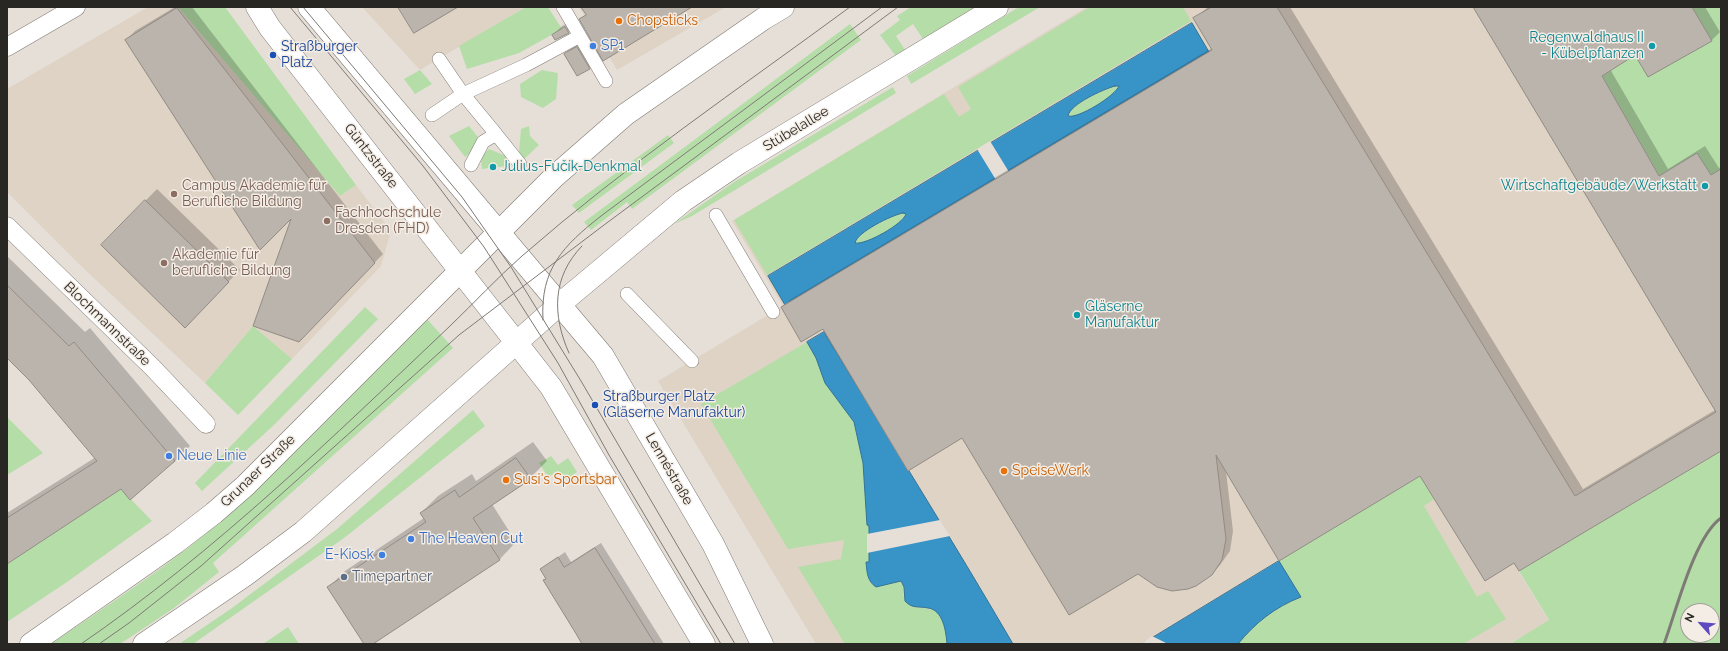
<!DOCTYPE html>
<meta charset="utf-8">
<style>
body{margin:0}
#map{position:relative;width:1728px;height:651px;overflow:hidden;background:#e6dfd8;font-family:Raleway,sans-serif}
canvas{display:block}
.frame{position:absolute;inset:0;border:8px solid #292724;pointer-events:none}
.north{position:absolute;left:1680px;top:603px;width:40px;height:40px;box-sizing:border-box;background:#f4ede5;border:1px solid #a39e98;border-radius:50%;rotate:297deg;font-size:11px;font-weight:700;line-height:16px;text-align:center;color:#292724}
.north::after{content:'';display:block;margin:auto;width:14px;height:18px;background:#5f49c1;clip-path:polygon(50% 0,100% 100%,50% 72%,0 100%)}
</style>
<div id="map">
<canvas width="1728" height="651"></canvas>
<div class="frame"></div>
<div class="north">N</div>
</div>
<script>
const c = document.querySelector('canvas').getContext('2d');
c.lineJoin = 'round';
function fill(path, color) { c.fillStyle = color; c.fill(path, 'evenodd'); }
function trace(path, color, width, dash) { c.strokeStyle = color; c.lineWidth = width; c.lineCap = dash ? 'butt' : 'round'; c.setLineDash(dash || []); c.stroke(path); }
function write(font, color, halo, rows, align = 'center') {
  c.font = font + ' Raleway,sans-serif'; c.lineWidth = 3; c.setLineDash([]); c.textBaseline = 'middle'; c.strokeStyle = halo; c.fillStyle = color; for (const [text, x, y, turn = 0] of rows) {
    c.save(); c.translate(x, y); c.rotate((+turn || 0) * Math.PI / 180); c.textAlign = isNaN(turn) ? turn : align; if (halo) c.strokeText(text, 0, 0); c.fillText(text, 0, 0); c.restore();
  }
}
fill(new Path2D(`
 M 148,7 L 178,7 L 340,196 L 356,185 L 391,231 L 381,266 L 292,359 L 253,326 L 205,383 L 79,264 L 7,192 L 7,89 Z
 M 362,7 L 526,7 L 420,70 Z
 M 579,7 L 726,7 L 617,70 Z
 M 1087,7 L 1562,7 L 1721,283 L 1721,451 L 1519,572 L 1549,621 L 1509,644 L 816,644 L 658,381 L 783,306 L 732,221 Z`), '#dfd3c5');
fill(new Path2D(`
 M 178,7 L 225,7 L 356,185 L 340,196 Z
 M 526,7 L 548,7 L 562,29 L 519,53 L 467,69 L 459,46 Z
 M 911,7 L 975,7 L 923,39 L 913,24 L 896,36 L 905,50 L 895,55 L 880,35 L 900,20 L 897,16 Z
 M 1019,7 L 1040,7 L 911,84 L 907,76 Z
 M 1090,7 L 1183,7 L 1191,21 L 767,275 L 734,220 L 944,94 L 959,117 L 971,109 L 958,87 Z
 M 1562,7 L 1721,7 L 1721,283 Z
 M 850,24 L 861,40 L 850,48 L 632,209 L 627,202 L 591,230 L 584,222 Z
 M 420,70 L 432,84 L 415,94 L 404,79 Z
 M 542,70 L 558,73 L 556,99 L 543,108 L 521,97 L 520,84 Z
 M 1115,86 L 1119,86 C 1115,97 1078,119 1067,116 C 1070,104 1104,89 1115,86 Z
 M 893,87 L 896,93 L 692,216 L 674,224 L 734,182 Z
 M 469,126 L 478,137 L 474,150 L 465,157 L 449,136 Z
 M 529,126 L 530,136 L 539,145 L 523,160 L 519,152 L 521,129 Z
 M 668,135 L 674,143 L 579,213 L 572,205 Z
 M 489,149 L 506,156 L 506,166 L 482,169 L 481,157 Z
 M 903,213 L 906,213 C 903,224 865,246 855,243 C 858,232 891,215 903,213 Z
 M 365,307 L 378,319 L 275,424 L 202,491 L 195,483 Z
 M 427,319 L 453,348 L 213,563 L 219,572 L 174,608 L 120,644 L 51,644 C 109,604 169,566 222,520 C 293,457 360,387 427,319 Z
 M 253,326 L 292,359 L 238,415 L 205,383 Z
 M 807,342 L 816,358 L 826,383 L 854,422 L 863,463 L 867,525 L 869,525 L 869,562 L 866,562 L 868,578 L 871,584 L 900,581 L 904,587 L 903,596 L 914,607 C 943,609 943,616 948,644 L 845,644 L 798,567 L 841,559 L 844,540 L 788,549 L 701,404 Z
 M 473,410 L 485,426 L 344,538 L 193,644 L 179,644 L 232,608 L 337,529 Z
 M 7,417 L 43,453 L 7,475 Z
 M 1721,451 L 1721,644 L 1510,644 L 1549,620 L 1519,571 ZM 1688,611 L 1712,611 L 1712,635 L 1688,635 Z
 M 551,456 L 558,465 L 568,458 L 577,472 L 564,481 L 558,471 L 548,477 L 539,463 Z
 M 1420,476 L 1434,499 L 1424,506 L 1477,597 L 1488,591 L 1506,619 L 1463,644 L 1238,644 C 1255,623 1275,607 1301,597 L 1279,561 Z
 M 121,489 L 152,521 L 67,582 L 7,622 L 7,564 Z
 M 288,627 L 299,644 L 263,644 Z`), '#b5dda8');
const water = new Path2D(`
 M 1192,23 L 1209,52 L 785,305 L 768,276 ZM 1115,86 L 1119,86 C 1115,96 1078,119 1068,116 C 1070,104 1104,89 1115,86 ZM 903,213 L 906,214 C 903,224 866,245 855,243 C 857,232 892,215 903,213 Z
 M 824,332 C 887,436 952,539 1013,644 L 947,644 C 946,631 943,610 928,608 C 919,606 912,609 905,601 L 904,587 L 901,581 L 876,587 C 867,581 867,572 866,562 L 869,562 L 869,526 L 867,525 L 863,463 L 854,422 L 825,383 L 816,358 L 807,342 Z
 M 1279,561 L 1301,597 C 1275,607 1255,623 1238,644 L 1142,644 Z`);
fill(water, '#3893c7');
trace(water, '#347396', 1);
fill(new Path2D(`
 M 990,141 L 1009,172 L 996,180 L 977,149 Z
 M 940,520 L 950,536 L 867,553 L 867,534 Z
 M 1152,636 L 1168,644 L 1141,644 Z`), '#e6dfd8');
fill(new Path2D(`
 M 175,7 L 192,7 L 383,254 L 298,341 L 293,215 L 126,40 L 135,31 Z
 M 1208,7 L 1290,7 L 1583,489 L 1715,410 L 1474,7 L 1705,7 L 1720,32 L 1712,40 L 1648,76 L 1635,54 L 1610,69 L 1668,169 L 1705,146 L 1719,168 L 1721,167 L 1721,450 L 1515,562 L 1421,475 L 1226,471 L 1233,531 L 1230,551 L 1220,565 L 1212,574 L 963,437 L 823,328 L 782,308 L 790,300 L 1212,48 L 1195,18 Z
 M 575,19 L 577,23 L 568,32 L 553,35 L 562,26 Z
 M 586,39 L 598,59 L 589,68 L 565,54 L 574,45 Z
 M 157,189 L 240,270 L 185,326 L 102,245 Z
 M 7,256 L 85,332 L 90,328 L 190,446 L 175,461 L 121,487 L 7,563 L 7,513 L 96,457 L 30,379 L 7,357 Z
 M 533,442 L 547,461 L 530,478 L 492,504 L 516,542 L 500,559 L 371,644 L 366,644 L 328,588 L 345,571 L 424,518 L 421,513 L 438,496 L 472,474 L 476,481 Z
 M 601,543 L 664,644 L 584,644 L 544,580 L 547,578 L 541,569 L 565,552 L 571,562 Z`), '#0003');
const building = new Path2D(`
 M 398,7 L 458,7 L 414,33 Z
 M 581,7 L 692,7 L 603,61 L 579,19 L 586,15 Z
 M 1212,7 L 1277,7 L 1575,496 L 1716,412 L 1473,7 L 1692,7 L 1712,41 L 1648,77 L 1635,55 L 1602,76 L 1659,176 L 1697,153 L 1711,175 L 1721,169 L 1721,451 L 1519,571 L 1514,563 L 1485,581 L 1420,476 L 1279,561 L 1216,455 L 1226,539 L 1222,560 L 1212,575 L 1196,586 L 1188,589 L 1172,591 L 1157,587 L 1138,574 L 1069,615 L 962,438 L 908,471 L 823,329 L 801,342 L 781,307 L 1212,50 L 1193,18 Z
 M 177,8 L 375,263 L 299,342 L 253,326 L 291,219 L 260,250 L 125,40 Z
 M 565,27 L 569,33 L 555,40 L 552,35 Z
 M 577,47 L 590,69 L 577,76 L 564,54 Z
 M 145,200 L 229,282 L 185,328 L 101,245 Z
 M 7,285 L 69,346 L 74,342 L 175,461 L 130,500 L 121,489 L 7,564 L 7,518 L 97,461 L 29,380 L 7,358 Z
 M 516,458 L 531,479 L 473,518 L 500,560 L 373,644 L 364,644 L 327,587 L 426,522 L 420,513 L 455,490 L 459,497 Z
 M 595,548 L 627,599 L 655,644 L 582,644 L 575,632 L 543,580 L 546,579 L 540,569 L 558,557 L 564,567 Z`);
fill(building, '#bbb4ad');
trace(building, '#928c85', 1);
const pedestrian = new Path2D(`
 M 563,7 L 606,81
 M 432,115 L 463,94 L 439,59
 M 496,134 L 463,94 L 526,65 L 580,36
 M 471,165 L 483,142 L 496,134 L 520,164
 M 716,215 L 773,312
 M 627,294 L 692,361`);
const minor = new Path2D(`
 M 7,47 L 76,7
 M 7,226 L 153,368 L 206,424`);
const secondary = new Path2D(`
 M 257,7 L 270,28 L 551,387 L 704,644
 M 309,7 L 603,356 L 713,544 L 762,644
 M 31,644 L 175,543 L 214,513 L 245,486 L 554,177 L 626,114 L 763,19 L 783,7
 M 144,644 L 244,576 L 303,532 L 560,304 L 683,201 L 739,163 L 997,7`);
trace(pedestrian, '#807a73', 14);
trace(minor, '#807a73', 19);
trace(secondary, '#807a73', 23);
trace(pedestrian, '#fff', 13);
trace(minor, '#fff', 18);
trace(secondary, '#fff', 22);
trace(new Path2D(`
 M 290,7 L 423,166 L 484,247 L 558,363 L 609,455 L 721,644
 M 303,7 L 462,197 L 511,267 L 581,381 L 735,644
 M 543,320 C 540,269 563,246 601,216 L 882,7
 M 569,353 C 552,315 552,277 582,246
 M 81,644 C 215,552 333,437 450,326 C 474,303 497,278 522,256 C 625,166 740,88 850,7
 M 99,644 L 129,623 L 201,566 L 459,335 L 604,225 L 898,7`), '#7e7a75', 1);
trace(new Path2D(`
 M 1664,644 C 1676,612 1694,537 1721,518`), '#7e7a75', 3);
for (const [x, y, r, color] of [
 [619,21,4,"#e8710a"],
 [593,46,4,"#3f7fe0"],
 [1652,46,4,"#0f9aa8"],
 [273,55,4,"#1a4fb4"],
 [493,167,4,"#0f9aa8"],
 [1705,186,4,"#0f9aa8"],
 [174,194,4,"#8d6e63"],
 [327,221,4,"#8d6e63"],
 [164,263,4,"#8d6e63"],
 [1077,315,4,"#0f9aa8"],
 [595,405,4,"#1a4fb4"],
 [169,456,4,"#3f7fe0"],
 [1004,471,4,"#e8710a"],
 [506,480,4,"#e8710a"],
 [411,539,4,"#3f7fe0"],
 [382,555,4,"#3f7fe0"],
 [344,577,4,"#5c6f8a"]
]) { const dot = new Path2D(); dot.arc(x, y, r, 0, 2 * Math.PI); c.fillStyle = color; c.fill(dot); trace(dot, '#f4ede5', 1.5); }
write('14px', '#c56008', '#f4ede5', [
 ["Chopsticks",627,21],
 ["SpeiseWerk",1012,471],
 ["Susi's Sportsbar",514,480]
], 'left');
write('14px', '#0d838f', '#f4ede5', [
 ["Regenwaldhaus II",1644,38],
 ["- Kübelpflanzen",1644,54],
 ["Julius-Fučík-Denkmal",501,167,"left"],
 ["Wirtschaftgebäude/Werkstatt",1697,186],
 ["Gläserne",1085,307,"left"],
 ["Manufaktur",1085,323,"left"]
], 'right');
write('14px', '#366cbe', '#f4ede5', [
 ["SP1",601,46],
 ["Neue Linie",177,456],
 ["The Heaven Cut",419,539],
 ["E-Kiosk",374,555,"right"]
], 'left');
write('14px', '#164399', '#f4ede5', [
 ["Straßburger",281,47],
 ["Platz",281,63],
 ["Straßburger Platz",603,397],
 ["(Gläserne Manufaktur)",603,413]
], 'left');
write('14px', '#292724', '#f4ede5', [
 ["Stübelallee",796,129,-31],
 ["Güntzstraße",371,156,52],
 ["Blochmannstraße",107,324,44],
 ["Lennéstraße",669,469,60],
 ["Grunaer Straße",258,471,-44]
]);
write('14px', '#785e54', '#f4ede5', [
 ["Campus Akademie für",182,186],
 ["Berufliche Bildung",182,202],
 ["Fachhochschule",335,213],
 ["Dresden (FHD)",335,229],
 ["Akademie für",172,255],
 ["berufliche Bildung",172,271]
], 'left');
write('14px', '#4e5e75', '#f4ede5', [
 ["Timepartner",352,577]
], 'left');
</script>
